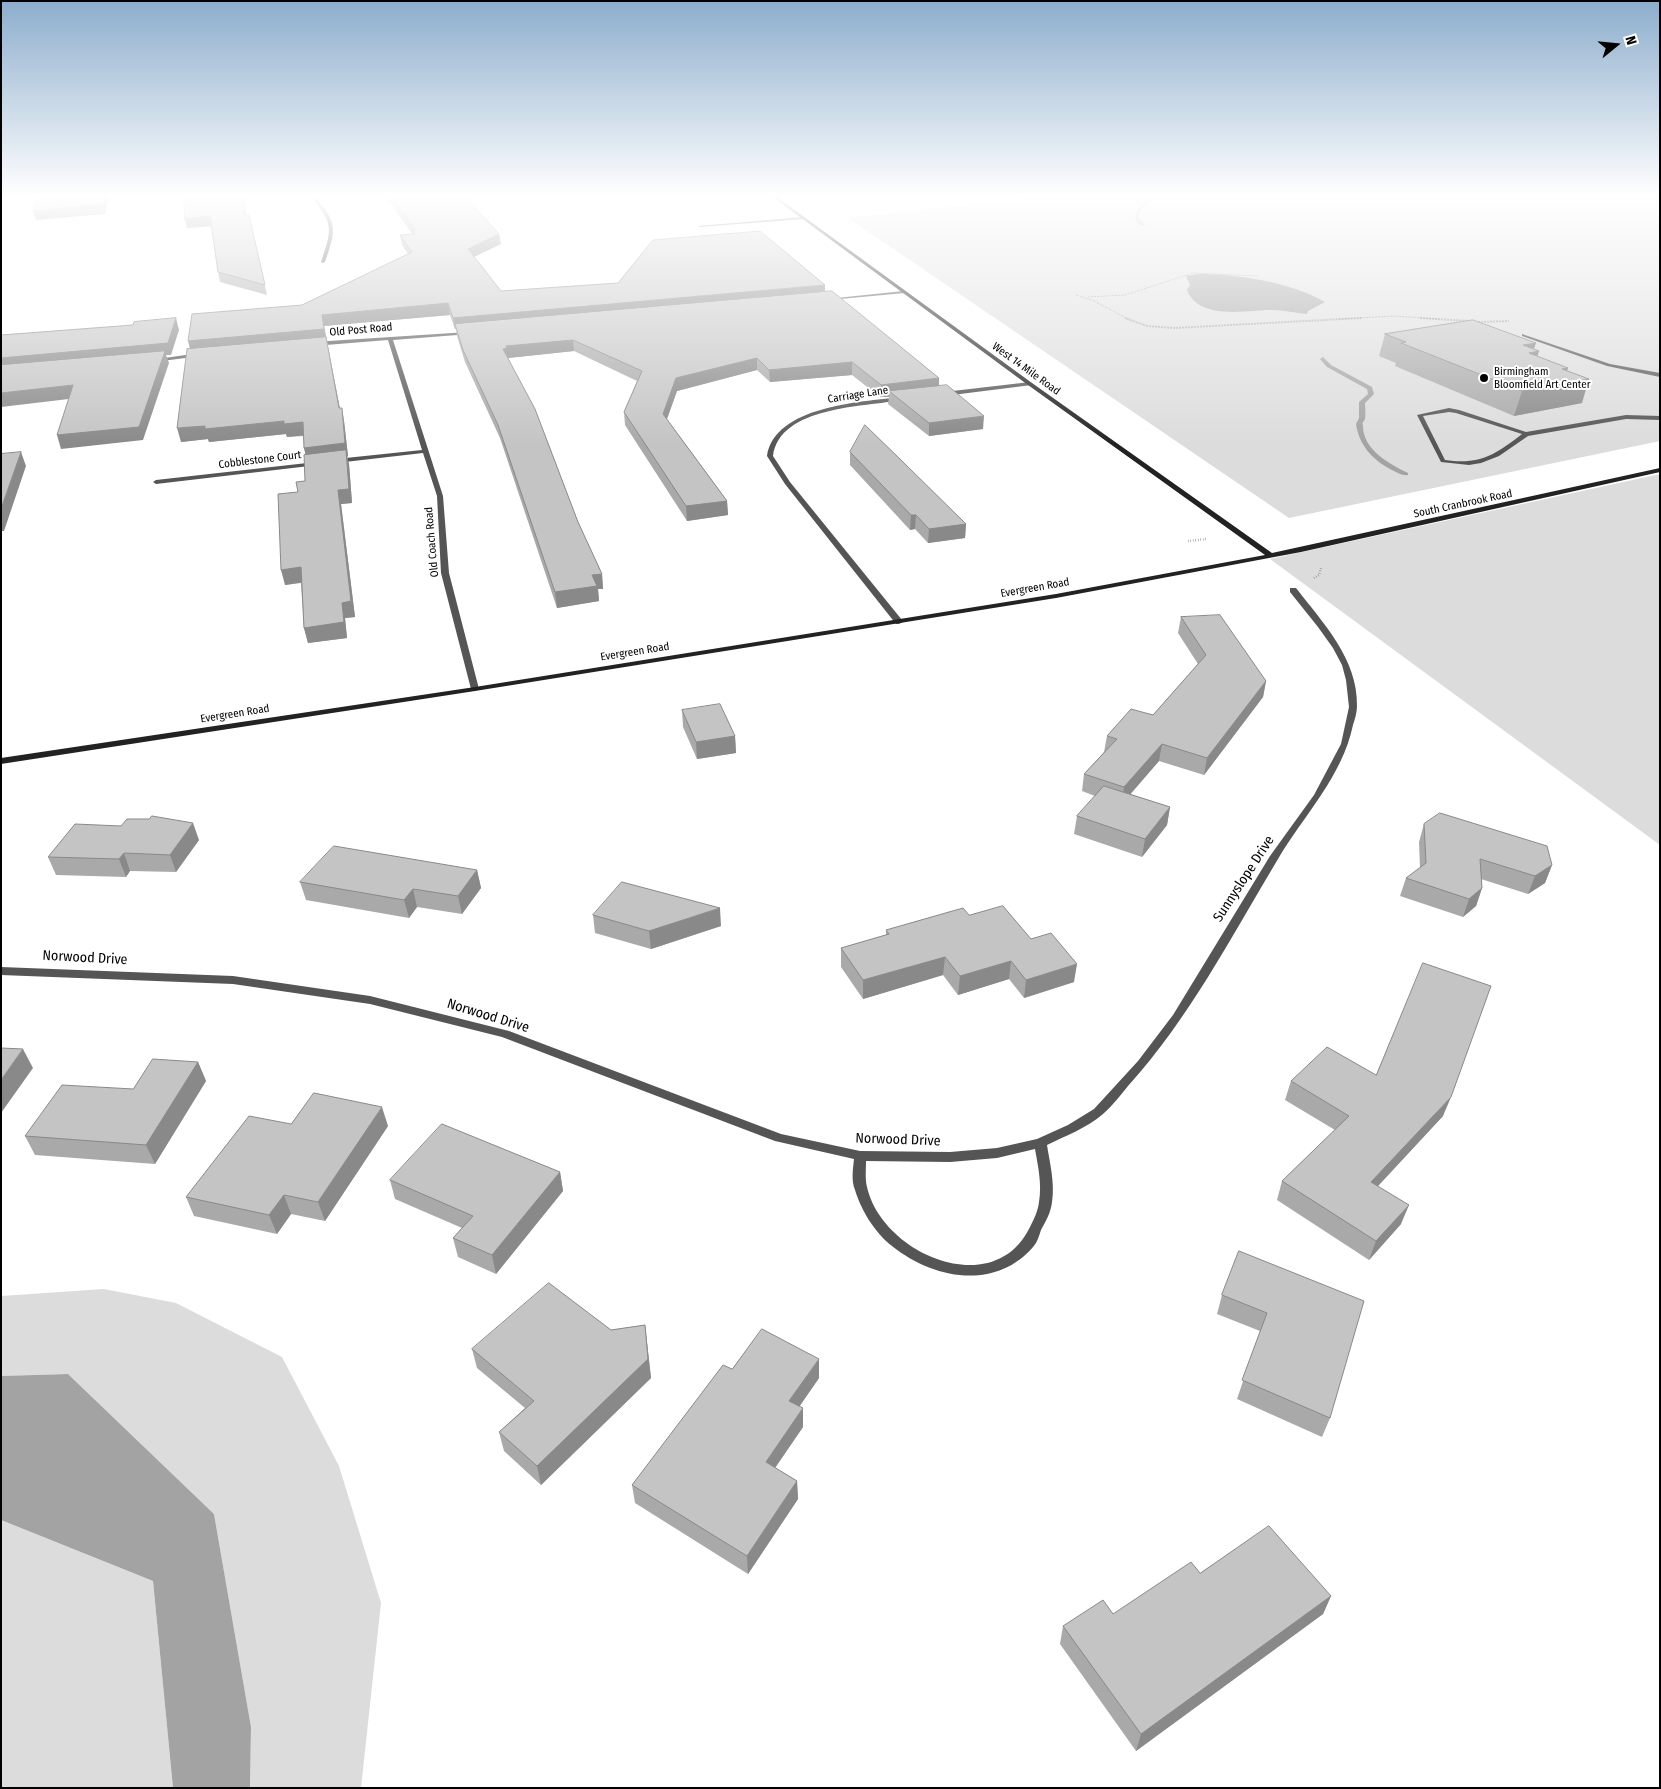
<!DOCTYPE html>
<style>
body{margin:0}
#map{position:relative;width:1661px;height:1789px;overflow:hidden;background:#fff;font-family:"Fira Sans Condensed",sans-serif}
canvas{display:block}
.frame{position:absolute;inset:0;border:2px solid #000;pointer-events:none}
.north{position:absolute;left:1591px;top:20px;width:50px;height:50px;-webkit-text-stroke:4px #fff;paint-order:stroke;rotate:73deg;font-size:14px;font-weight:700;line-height:20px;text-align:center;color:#000}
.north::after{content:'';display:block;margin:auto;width:18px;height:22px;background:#000;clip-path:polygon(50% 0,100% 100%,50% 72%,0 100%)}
</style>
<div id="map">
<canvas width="1661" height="1789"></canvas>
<div class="frame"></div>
<div class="north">N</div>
</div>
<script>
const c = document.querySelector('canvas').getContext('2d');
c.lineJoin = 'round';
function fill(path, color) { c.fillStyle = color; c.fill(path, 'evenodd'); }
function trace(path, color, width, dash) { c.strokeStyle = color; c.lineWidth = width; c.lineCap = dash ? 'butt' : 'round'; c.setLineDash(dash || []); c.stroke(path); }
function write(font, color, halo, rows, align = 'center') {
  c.font = font + ' "Fira Sans Condensed",sans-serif'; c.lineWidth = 4; c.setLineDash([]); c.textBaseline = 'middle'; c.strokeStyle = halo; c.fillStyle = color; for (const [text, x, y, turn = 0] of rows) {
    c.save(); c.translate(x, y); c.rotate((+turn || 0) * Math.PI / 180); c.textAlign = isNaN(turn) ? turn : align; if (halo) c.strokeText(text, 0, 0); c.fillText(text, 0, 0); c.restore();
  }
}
fill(new Path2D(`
 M 1057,195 L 1660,195 L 1660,441 L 1289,518 L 848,218 Z
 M 1660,474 L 1660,845 L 1270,559 Z
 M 104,1289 L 176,1303 L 282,1357 L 339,1466 L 381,1603 L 361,1788 L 250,1788 L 251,1727 L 214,1514 L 68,1374 L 1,1376 L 1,1296 Z
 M 1,1520 L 153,1581 L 173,1788 L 1,1788 Z`), '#dcdcdc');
fill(new Path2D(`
 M 1198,274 C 1237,274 1291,282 1325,302 L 1308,311 L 1307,314 C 1295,313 1284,310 1272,310 C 1247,310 1199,321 1187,290 L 1190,285 L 1186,276 Z
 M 68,1374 L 214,1514 L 251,1727 L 250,1788 L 173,1788 L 153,1581 L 1,1520 L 1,1376 Z`), '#a3a3a3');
fill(new Path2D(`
 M 1157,195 L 1162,195 C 1152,201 1141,204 1139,218 L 1145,225 L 1141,226 L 1135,218 C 1137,205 1145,200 1157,195 Z
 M 1323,357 L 1331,365 L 1372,387 L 1374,394 L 1365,403 C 1365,407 1366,414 1365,419 C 1363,424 1362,420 1363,426 C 1363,450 1390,464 1408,473 L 1408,475 C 1402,476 1396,472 1390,469 C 1372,459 1359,445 1356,424 L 1359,418 L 1359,402 L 1368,394 L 1367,389 L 1327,367 L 1320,359 Z`), '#a3a3a3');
trace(new Path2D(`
 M 1076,295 L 1092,300 L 1128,319
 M 1088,297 L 1125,295 L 1193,273 L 1258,276
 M 1339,319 L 1394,316 L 1439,319`), '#777', 1, [0.5, 1]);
trace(new Path2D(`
 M 1125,318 L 1147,326 L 1174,328 L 1362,318
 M 1420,318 L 1469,321
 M 1478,322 L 1509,321`), '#777', 2, [0.5, 1]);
trace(new Path2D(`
 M 1188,541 L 1206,539
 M 1314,578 L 1319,575 L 1321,568`), '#777', 2.5, [0.5, 2]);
fill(new Path2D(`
 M 1522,334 L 1610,364 L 1660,373 L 1660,377 L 1607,366 L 1522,336 Z
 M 1449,408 L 1459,410 L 1526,432 L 1626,415 L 1660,416 L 1660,420 L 1626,419 L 1528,436 L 1499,456 L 1481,463 L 1469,465 L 1441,462 L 1417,415 ZM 1449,412 L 1456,413 L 1522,434 C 1495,455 1480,465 1445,460 L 1423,416 Z`), '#555');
fill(new Path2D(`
 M 310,195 L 314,195 C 337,223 337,228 325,262 L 323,263 L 321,262 C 333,227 333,224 310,195 Z
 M 803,217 L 804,219 L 700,227 L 698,226 Z
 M 903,291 L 905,293 L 829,300 L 827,299 Z
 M 468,332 L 470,334 L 393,340 L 443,496 L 449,573 L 479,689 L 475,691 L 471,689 L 441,573 L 437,496 L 423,453 L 336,463 L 333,461 L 336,459 L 422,450 L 388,340 L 313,346 L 310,344 L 313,342 Z
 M 199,353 L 201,356 L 154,362 L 151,360 Z
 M 1030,382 L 1033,384 L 1032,385 L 944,396 L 941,394 L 944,392 Z
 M 900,397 L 903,399 L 902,400 C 864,407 780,406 773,456 L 790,482 L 902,620 L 903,622 L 899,624 L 896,624 L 785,484 L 767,456 C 775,406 860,402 900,397 Z
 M 316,462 L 319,464 L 318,465 L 156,484 L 153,482 L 156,480 Z
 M 1290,588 L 1296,588 C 1323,623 1358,659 1357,706 C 1357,712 1355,719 1353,725 C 1342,777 1304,815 1278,859 C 1231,937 1189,1019 1128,1086 C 1120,1096 1112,1106 1103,1114 C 1087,1128 1065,1136 1047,1145 C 1050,1164 1055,1183 1052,1202 C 1051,1212 1046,1221 1041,1230 C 1039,1236 1037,1243 1033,1247 C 995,1291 933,1279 892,1246 C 875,1233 861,1210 855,1190 C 851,1180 853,1169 854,1159 L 775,1141 L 502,1037 L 370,1004 L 233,984 L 1,975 L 1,967 L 233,976 L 370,996 L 509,1031 L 781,1134 L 860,1151 L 950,1152 L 997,1148 L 1037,1139 L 1068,1125 L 1094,1109 L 1138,1061 L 1173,1015 L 1270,856 L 1314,795 L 1341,744 L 1349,707 L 1346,680 L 1342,665 L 1333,648 L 1318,627 L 1290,592 ZM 1035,1149 C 1038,1166 1042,1184 1039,1202 C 1038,1211 1034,1219 1030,1227 C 994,1302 882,1254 867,1187 C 865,1179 866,1170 866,1161 L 950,1162 L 997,1158 Z`), '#555');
fill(new Path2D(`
 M 770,195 L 774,195 L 1032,383 L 1272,553 L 1660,468 L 1660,472 L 1301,552 L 1056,598 L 475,691 L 1,764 L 1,758 L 475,687 L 1056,594 L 1265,555 L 1028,385 Z`), '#222');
fill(new Path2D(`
 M 184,195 L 244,195 L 246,215 L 249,215 L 267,295 L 220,282 L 218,272 L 211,226 L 187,228 L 185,219 Z
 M 385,195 L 464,195 L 501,244 L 474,257 L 501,291 L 825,291 L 939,378 L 939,386 L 983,429 L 929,436 L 888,404 L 889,397 L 880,397 L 852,375 L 770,382 L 757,370 L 677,391 L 667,419 L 727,501 L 728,515 L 687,521 L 625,425 L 624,412 L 637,381 L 574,351 L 508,358 L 509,360 L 578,522 L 602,574 L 603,589 L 598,589 L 599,601 L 557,608 L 500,438 L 465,362 L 457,336 L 456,329 L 455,329 L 450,315 L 324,326 L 340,408 L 344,421 L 348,456 L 347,457 L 349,464 L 352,503 L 341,504 L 355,617 L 345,618 L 347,638 L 308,643 L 304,628 L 301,583 L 285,585 L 298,492 L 305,481 L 306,455 L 304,448 L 304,436 L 287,437 L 286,434 L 209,442 L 208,439 L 181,442 L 190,349 L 302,305 L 408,254 L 402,245 L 400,235 L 412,234 Z
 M 1385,334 L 1534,349 L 1537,356 L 1567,371 L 1582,403 L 1514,416 L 1395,366 L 1396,363 L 1379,356 Z
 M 850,452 L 966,524 L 965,538 L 928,543 L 915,529 L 910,530 L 850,465 Z
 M 1181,617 L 1266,681 L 1263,697 L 1204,775 L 1159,761 L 1130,794 L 1170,807 L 1167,825 L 1142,857 L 1074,834 L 1077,816 L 1095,796 L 1082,791 L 1084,774 L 1104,752 L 1107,736 L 1153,715 L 1198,664 L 1178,633 Z
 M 682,710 L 735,736 L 736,753 L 697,759 L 683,727 Z
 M 1424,824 L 1552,865 L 1545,883 L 1528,894 L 1481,879 L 1482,888 L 1476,906 L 1463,917 L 1400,896 L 1406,878 L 1420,868 L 1419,842 Z
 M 199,840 L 176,872 L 130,871 L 126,877 L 56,875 L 48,857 Z
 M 477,870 L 481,888 L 462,914 L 417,907 L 409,918 L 306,900 L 300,882 Z
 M 593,915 L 721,926 L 651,949 L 595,933 Z
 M 969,915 L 1031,939 L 1074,982 L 1024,998 L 1009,979 L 958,995 L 943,975 L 863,999 L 841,967 L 841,948 L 886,935 L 886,930 Z
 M 198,1062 L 206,1081 L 155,1164 L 35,1155 L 25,1136 L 133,1089 Z
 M 1291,1081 L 1443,1116 L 1378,1186 L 1401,1224 L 1369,1260 L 1277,1200 L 1282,1181 L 1335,1130 L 1285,1100 Z
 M 291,1124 L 388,1126 L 325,1221 L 291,1214 L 277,1234 L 194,1216 L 186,1197 Z
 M 560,1172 L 563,1191 L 496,1274 L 458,1257 L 453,1238 L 462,1228 L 395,1199 L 390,1180 Z
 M 1239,1251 L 1330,1418 L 1322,1437 L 1237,1399 L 1260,1331 L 1217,1314 L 1222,1295 Z
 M 645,1325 L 651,1378 L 541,1485 L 504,1451 L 499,1432 L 525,1408 L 477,1368 L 472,1349 Z
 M 732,1369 L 819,1378 L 799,1407 L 803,1427 L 775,1468 L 797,1481 L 798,1499 L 748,1574 L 635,1503 L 632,1485 Z
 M 1200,1573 L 1331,1596 L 1323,1614 L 1136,1751 L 1060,1644 L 1063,1626 L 1113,1614 Z`), '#a9a9a9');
fill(new Path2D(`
 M 105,195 L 110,195 L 105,214 L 36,220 L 33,211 Z
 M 242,195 L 244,195 L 247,225 L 244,215 Z
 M 210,216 L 213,226 L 187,228 L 185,219 Z
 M 499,234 L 501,244 L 469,259 L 468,249 Z
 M 825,285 L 825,296 L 455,324 L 456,329 L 455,329 L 453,318 Z
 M 448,303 L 450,315 L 324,326 L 342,421 L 191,353 L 188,341 L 322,315 Z
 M 176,318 L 179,330 L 171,355 L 166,355 L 169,363 L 143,440 L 61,449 L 57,435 L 164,356 L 1,370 L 1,358 Z
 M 573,340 L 574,351 L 508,358 L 509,360 L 503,349 L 506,346 Z
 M 1536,343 L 1533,352 L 1539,351 L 1532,374 L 1523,345 Z
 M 757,358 L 757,370 L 677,391 L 664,427 L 663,414 L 676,378 Z
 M 852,362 L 852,375 L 770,382 L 769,370 Z
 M 1568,368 L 1563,384 L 1589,379 L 1582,403 L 1514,416 L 1522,391 L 1562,369 Z
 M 939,378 L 939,391 L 889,391 L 889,397 L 880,397 L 881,385 Z
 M 73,385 L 77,398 L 1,407 L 1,393 Z
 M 342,408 L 344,421 L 348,456 L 347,457 L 349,464 L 352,503 L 341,504 L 355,617 L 345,618 L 347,638 L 308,643 L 304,628 L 342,603 L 338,490 L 307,461 L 304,448 Z
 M 984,416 L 983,429 L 929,436 L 929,423 Z
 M 284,421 L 303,422 L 306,435 L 287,437 L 286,434 L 209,442 L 208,439 L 181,442 L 177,428 L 205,426 Z
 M 21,452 L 26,466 L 4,531 L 1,531 L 1,509 Z
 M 727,501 L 728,515 L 687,521 L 686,506 Z
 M 911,515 L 916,515 L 915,529 L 910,530 Z
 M 966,524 L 965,538 L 928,543 L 929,529 Z
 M 301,567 L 304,582 L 285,585 L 281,570 Z
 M 602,574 L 603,589 L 598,589 L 599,601 L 557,608 L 555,592 L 592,575 Z
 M 1266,681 L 1263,697 L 1204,775 L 1207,758 Z
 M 735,736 L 736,753 L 697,759 L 696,742 Z
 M 1162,744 L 1159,761 L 1122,804 L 1124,787 Z
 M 1170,807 L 1167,825 L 1142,857 L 1145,839 Z
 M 193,823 L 199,840 L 176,872 L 170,855 Z
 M 124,853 L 130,871 L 126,877 L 119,859 Z
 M 1552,865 L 1545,883 L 1528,894 L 1535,876 Z
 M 477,870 L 481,888 L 462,914 L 458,896 Z
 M 1482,888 L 1476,906 L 1463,917 L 1469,899 Z
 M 413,889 L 417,907 L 409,918 L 404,900 Z
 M 720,908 L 721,926 L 651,949 L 649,931 Z
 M 945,957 L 943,975 L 863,999 L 863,980 Z
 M 1011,961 L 1009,979 L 958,995 L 960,976 Z
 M 1077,964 L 1074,982 L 1024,998 L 1026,980 Z
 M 23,1049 L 33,1068 L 1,1113 L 1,1080 Z
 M 198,1062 L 206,1081 L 155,1164 L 146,1145 Z
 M 1451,1097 L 1443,1116 L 1364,1201 L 1371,1182 Z
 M 382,1107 L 388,1126 L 325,1221 L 318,1202 Z
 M 560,1172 L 563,1191 L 496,1274 L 492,1255 Z
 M 284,1195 L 291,1214 L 277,1234 L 269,1215 Z
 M 1409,1205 L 1401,1224 L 1369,1260 L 1376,1241 Z
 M 645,1325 L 651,1378 L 541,1485 L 537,1466 Z
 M 819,1359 L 819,1378 L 790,1420 L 789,1401 Z
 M 803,1408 L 803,1427 L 766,1481 L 766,1462 Z
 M 797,1481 L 798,1499 L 748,1574 L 747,1556 Z
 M 1331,1596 L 1323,1614 L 1136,1751 L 1141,1734 Z`), '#898989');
const building = new Path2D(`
 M 40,195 L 105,195 L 103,204 L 33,211 Z
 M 184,195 L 242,195 L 244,215 L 249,215 L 265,285 L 218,272 L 210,216 L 185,219 Z
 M 390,195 L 464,195 L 499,234 L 468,249 L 501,291 L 618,283 L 653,240 L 760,231 L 825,285 L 453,318 L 448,303 L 322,315 L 324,329 L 188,341 L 192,314 L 302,305 L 412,252 L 400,235 L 415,234 L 412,230 L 415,230 Z
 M 832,291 L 939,378 L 881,385 L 852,362 L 769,370 L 757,358 L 676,378 L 663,414 L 727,501 L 686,506 L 624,412 L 642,371 L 573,340 L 506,346 L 507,348 L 503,349 L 535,409 L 578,522 L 602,574 L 592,575 L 597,586 L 555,592 L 498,425 L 463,350 L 455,324 Z
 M 176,318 L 168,343 L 1,358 L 1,335 L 133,325 L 134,322 Z
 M 1473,320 L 1536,343 L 1523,345 L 1539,351 L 1529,353 L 1568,368 L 1562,369 L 1589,379 L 1522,391 L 1401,343 L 1406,342 L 1385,334 Z
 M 326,337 L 339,408 L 342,408 L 345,443 L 304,448 L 303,422 L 284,424 L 284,421 L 205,429 L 205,426 L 177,428 L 187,349 Z
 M 165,351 L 139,427 L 57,435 L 73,385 L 1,393 L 1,365 Z
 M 947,385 L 984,416 L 929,423 L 889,391 Z
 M 865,425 L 902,461 L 966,524 L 929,529 L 916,515 L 911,515 L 850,452 Z
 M 346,450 L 349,489 L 338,490 L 351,601 L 342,603 L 344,622 L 304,628 L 301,567 L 281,570 L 278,494 L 298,492 L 296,482 L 305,481 L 304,455 Z
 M 21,452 L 1,509 L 1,454 Z
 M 1220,615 L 1266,681 L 1207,758 L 1162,744 L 1124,787 L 1084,774 L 1117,739 L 1107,736 L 1131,709 L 1153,715 L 1206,655 L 1181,617 Z
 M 720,704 L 735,736 L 696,742 L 682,710 Z
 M 1104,786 L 1170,807 L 1145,839 L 1077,816 Z
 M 1440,813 L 1547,846 L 1552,865 L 1535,876 L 1480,859 L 1482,888 L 1469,899 L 1406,878 L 1426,863 L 1424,824 Z
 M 152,816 L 193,823 L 170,855 L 124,853 L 119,859 L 48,857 L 75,824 L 121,826 L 127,819 L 149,819 Z
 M 334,846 L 477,870 L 458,896 L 413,889 L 404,900 L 300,882 Z
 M 622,882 L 720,908 L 649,931 L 593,915 Z
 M 1003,906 L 1031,939 L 1051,933 L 1077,964 L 1026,980 L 1011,961 L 960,976 L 945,957 L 863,980 L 841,948 L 889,934 L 886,930 L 963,908 L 969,915 Z
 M 1423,963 L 1491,986 L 1451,1097 L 1371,1182 L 1409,1205 L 1376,1241 L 1282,1181 L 1349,1116 L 1291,1081 L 1327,1047 L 1376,1075 Z
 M 1,1048 L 23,1049 L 1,1080 Z
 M 153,1059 L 198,1062 L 146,1145 L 25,1136 L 62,1085 L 133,1089 Z
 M 314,1093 L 382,1107 L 318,1202 L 284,1195 L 269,1215 L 186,1197 L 249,1116 L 291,1124 Z
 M 442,1124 L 560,1172 L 492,1255 L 453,1238 L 473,1216 L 390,1180 Z
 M 1239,1251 L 1364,1301 L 1330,1418 L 1242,1380 L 1267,1313 L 1222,1295 Z
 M 549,1283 L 611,1330 L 645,1325 L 648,1359 L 537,1466 L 499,1432 L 534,1401 L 472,1349 Z
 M 762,1329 L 819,1359 L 789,1401 L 803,1408 L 766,1462 L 797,1481 L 747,1556 L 632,1485 L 723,1365 L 732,1369 Z
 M 1269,1526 L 1331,1596 L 1141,1734 L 1063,1626 L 1103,1600 L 1113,1614 L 1191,1562 L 1200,1573 Z`);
fill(building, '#c4c4c4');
trace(building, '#898989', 1);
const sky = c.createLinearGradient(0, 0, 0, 445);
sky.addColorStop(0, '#8cadcc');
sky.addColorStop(0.44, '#fff');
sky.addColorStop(1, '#ffffff00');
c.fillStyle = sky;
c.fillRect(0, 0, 1661, 445);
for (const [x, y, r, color] of [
 [1484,378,5,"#000"]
]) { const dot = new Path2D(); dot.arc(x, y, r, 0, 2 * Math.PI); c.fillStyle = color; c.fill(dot); trace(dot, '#fff', 2); }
write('11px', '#000', '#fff', [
 ["Old Post Road",361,330,-5],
 ["West 14 Mile Road",1026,369,36],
 ["Carriage Lane",858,395,-9],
 ["Cobblestone Court",260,460,-7],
 ["South Cranbrook Road",1463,504,-12],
 ["Old Coach Road",432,542,-95],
 ["Evergreen Road",1035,588,-10],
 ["Evergreen Road",635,652,-9],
 ["Evergreen Road",235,714,-9]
]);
write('11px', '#000', '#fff', [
 ["Birmingham",1494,372],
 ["Bloomfield Art Center",1494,385]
], 'left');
write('14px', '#000', '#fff', [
 ["Sunnyslope Drive",1244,879,-57],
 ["Norwood Drive",85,958,3],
 ["Norwood Drive",488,1016,17],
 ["Norwood Drive",898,1140,2]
]);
</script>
